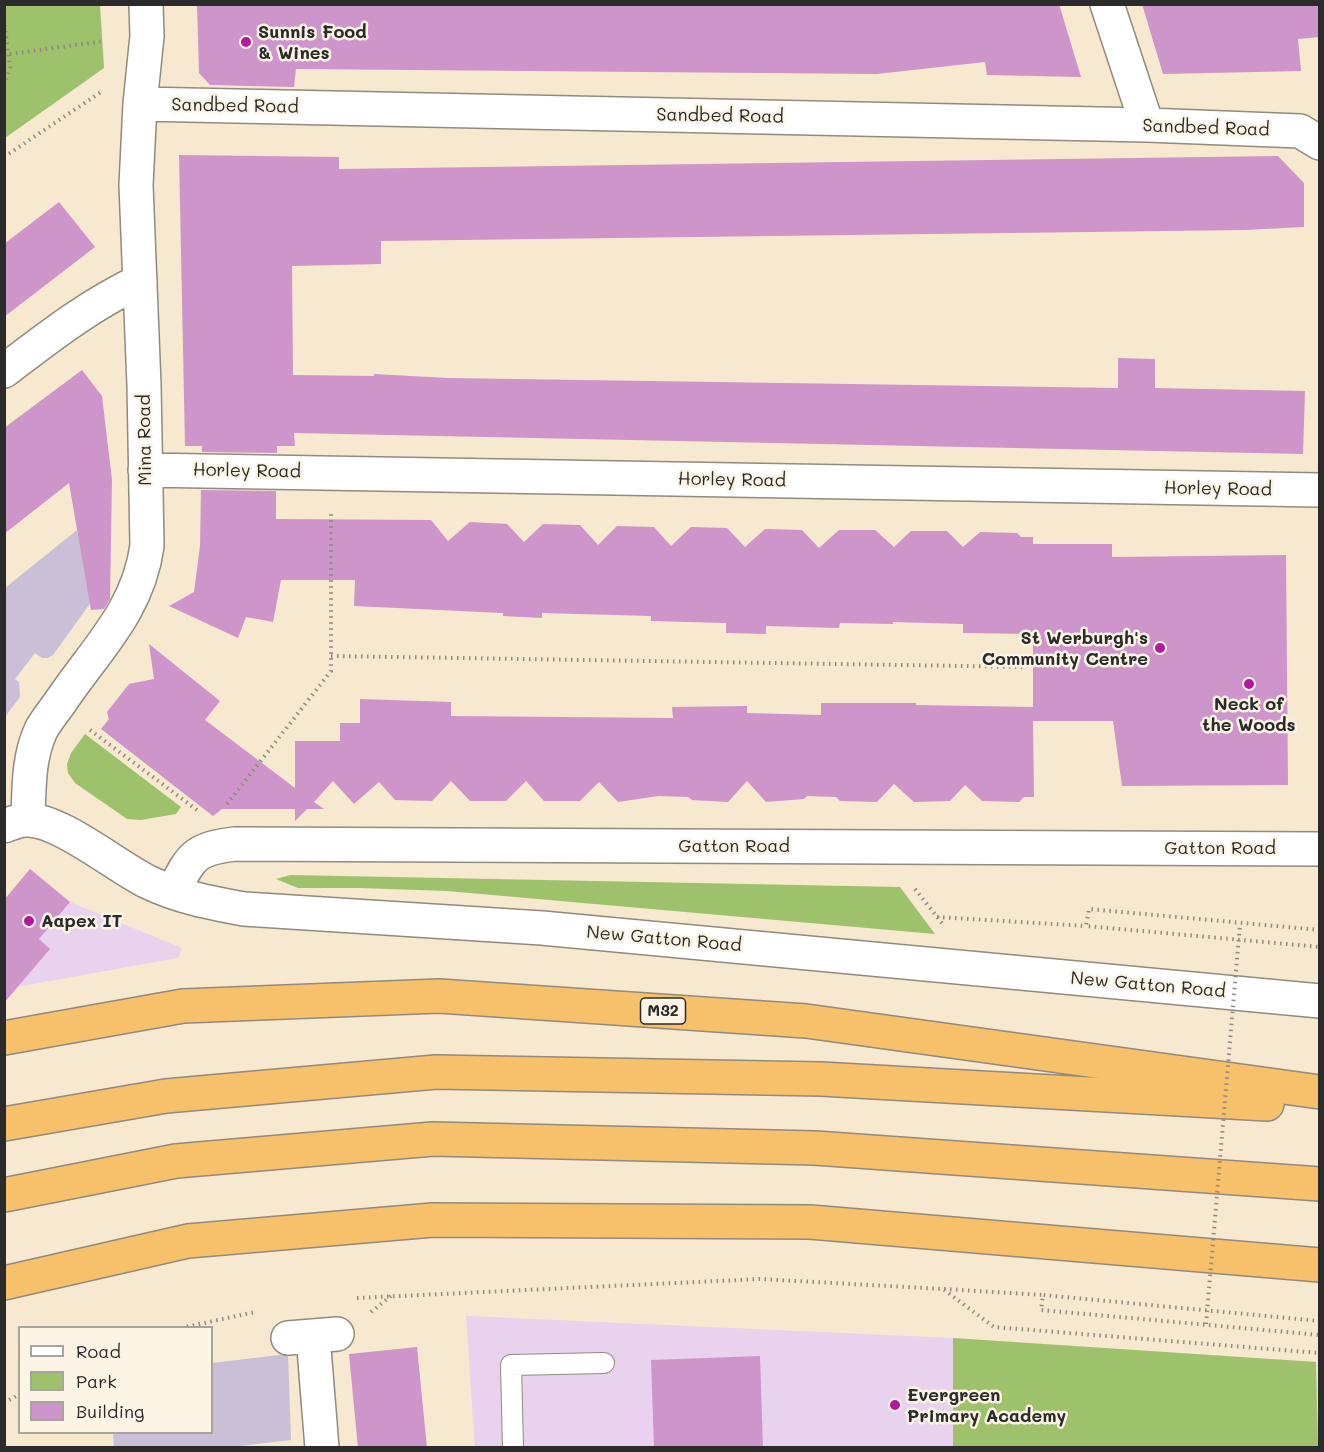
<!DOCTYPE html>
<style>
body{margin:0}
#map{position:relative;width:1324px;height:1452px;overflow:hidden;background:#f7e8d0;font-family:Mali,sans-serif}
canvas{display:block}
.frame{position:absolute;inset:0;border:6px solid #2b2b2b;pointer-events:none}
.legend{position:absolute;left:18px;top:1326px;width:195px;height:108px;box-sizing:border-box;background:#fcf5e5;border:2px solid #a8a49b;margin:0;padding:8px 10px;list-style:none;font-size:18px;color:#2b2b2b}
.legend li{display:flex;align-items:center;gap:12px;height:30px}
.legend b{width:30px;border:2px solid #a8a49b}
</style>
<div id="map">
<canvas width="1324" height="1452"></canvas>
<div class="frame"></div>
<ul class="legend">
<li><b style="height:8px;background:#fff"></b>Road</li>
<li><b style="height:16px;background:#9ec16b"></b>Park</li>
<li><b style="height:16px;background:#cd95c9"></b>Building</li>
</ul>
</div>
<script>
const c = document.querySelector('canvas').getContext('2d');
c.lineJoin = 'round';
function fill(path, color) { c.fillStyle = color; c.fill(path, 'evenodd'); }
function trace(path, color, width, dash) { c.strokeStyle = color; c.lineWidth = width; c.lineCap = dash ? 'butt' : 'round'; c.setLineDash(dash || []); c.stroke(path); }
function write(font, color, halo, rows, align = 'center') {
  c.font = font + ' Mali,sans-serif'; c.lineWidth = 5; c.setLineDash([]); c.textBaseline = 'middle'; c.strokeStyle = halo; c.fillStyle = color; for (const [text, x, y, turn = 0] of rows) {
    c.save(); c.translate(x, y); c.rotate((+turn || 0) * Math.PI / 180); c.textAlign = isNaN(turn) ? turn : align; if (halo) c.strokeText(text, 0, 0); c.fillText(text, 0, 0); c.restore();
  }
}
fill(new Path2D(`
 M 30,869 L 70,902 L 182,948 L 178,958 L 5,989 L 5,900 Z
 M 466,1316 L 953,1338 L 1316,1362 L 1318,1447 L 475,1447 Z`), '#e9d2ed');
fill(new Path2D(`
 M 77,530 L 94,598 L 53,655 L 48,658 L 42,658 L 35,653 L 15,679 L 19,682 L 20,697 L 5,717 L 5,588 Z
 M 288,1354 L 291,1440 L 223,1448 L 114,1447 L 113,1433 L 212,1432 L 212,1363 Z`), '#c9bfd7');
fill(new Path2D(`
 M 5,4 L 100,5 L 104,68 L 5,138 Z
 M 85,734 L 181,807 L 176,814 L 141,820 L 127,819 L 75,783 L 68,773 L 67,764 L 71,753 Z
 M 290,875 L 900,887 L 935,934 L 447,891 L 360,888 L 298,888 L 276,879 Z
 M 953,1338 L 1316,1362 L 1318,1447 L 953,1447 Z`), '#9ec16b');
fill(new Path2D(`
 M 197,4 L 1059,4 L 1081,77 L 987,75 L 985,62 L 877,74 L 296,69 L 294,87 L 210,85 L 199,73 Z
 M 1142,4 L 1320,4 L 1320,37 L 1298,39 L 1301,71 L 1163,74 Z
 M 179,155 L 339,157 L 339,169 L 1278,156 L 1304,183 L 1304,227 L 1245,230 L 381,241 L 381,264 L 292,266 L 293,375 L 374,376 L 374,374 L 448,378 L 1118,388 L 1118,358 L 1155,359 L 1155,388 L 1305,391 L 1303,454 L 294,433 L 295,446 L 277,446 L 277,453 L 202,452 L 202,446 L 185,446 Z
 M 59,202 L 95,247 L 4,317 L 4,244 Z
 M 82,370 L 102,396 L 112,480 L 110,599 L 104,609 L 91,610 L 69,483 L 4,534 L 4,428 Z
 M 201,490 L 276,491 L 276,519 L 431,520 L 448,541 L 470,522 L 507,524 L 524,542 L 543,524 L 580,525 L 598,545 L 617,526 L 654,527 L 671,546 L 691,527 L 727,528 L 745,547 L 765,529 L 802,530 L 819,548 L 839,530 L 875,530 L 894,547 L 911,531 L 947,531 L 963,547 L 980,532 L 1017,533 L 1021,537 L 1033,537 L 1033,544 L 1112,544 L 1112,557 L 1286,555 L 1288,785 L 1122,786 L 1113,721 L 1033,721 L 1034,797 L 1024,797 L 1019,802 L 982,801 L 965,785 L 950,801 L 914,802 L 894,784 L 877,802 L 840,801 L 836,797 L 807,796 L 804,799 L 766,802 L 747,781 L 728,802 L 692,800 L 688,797 L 658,796 L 618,802 L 599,782 L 580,801 L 544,801 L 526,781 L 506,801 L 470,801 L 451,781 L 432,801 L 395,800 L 379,782 L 354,804 L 333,781 L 314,802 L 324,809 L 307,809 L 295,821 L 295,809 L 222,809 L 213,816 L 101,729 L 109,719 L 107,712 L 129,684 L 154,679 L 149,644 L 220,701 L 205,720 L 295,788 L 295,741 L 340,741 L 340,723 L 360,723 L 360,699 L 451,702 L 451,716 L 673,718 L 672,707 L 747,706 L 747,713 L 821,715 L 821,703 L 916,703 L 916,705 L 1033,707 L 1033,634 L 963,633 L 963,624 L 893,622 L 893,624 L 840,623 L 839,628 L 766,626 L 766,634 L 726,633 L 726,623 L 651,621 L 651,616 L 542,613 L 542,618 L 503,616 L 503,613 L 354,606 L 355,580 L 281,580 L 273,622 L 246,617 L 238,638 L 169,606 L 194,592 L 200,546 Z
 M 30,869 L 70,902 L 39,939 L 50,949 L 4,1003 L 4,900 Z
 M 417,1347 L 427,1448 L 358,1448 L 349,1354 Z
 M 760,1356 L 763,1448 L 654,1448 L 651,1360 Z`), '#cd95c9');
const service = new Path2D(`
 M 513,1448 L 511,1365 L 604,1363`);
const minor = new Path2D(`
 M 1107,4 L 1147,125
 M 140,104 L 1147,125 L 1300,131 L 1320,143
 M 4,371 C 50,336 88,306 140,281
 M 145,470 L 1320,490
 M 28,820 C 29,789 28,758 41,730 C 46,721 53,712 59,704 C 94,651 138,612 147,546 L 144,385 L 136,185 L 140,104 L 147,36 L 146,4
 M 4,826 C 12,823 19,820 26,820 C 58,818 117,867 148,882 C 179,897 211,903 244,909 L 542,928 L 1320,1001
 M 173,892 C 191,857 193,849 235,844 L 1320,849
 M 313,1336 L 322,1448
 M 288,1338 L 337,1334`);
const motorway = new Path2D(`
 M 4,1038 L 183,1006 L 439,996 L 806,1021 L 1320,1092
 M 4,1124 L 166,1096 L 436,1072 L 821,1079 L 1267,1104
 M 4,1195 L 176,1161 L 433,1139 L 815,1148 L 1320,1184
 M 4,1283 L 188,1241 L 433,1220 L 810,1222 L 1320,1265`);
trace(service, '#918a7e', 22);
trace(minor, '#918a7e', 36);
trace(motorway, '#918a7e', 36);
trace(new Path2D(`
 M 4,19 L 10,67 L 4,84
 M 10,54 L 105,41
 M 4,157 L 101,92
 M 331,656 L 1027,667
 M 90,730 L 197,810
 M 227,804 L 331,671 L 331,514
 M 915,889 L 942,923
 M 937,917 L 1086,926
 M 1320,930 L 1089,909 L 1086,926 L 1320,947
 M 944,1289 L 1043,1295
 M 357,1298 L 760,1279 L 943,1289 L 994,1327 L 1320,1353
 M 371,1312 L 391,1296
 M 1320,1321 L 1043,1295 L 1041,1310 L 1320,1335
 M 181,1328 L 255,1312
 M 4,1403 L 20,1394`), '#918a7e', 4, [1.5, 4.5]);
trace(service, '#fff', 20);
trace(minor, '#fff', 33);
trace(motorway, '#f7c06b', 33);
trace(new Path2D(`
 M 1206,1324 L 1240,924`), '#918a7e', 4, [1.5, 4.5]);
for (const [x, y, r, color] of [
 [246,42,6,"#b5179e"],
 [1160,648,6,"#b5179e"],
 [1249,684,6,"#b5179e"],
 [29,921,6,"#b5179e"],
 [895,1405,6,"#b5179e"]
]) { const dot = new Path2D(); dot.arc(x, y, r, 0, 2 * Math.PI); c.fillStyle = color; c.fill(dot); trace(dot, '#fcf5e5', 2); }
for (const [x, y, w] of [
 [663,1011,45]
]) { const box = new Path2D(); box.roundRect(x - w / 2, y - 13, w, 26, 4.5); c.fillStyle = '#fcf5e5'; c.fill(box); trace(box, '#2b2b2b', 1.5); }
write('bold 16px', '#2b2b2b', null, [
 ["M32",663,1011]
]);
write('bold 18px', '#2b2b2b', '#fcf5e5', [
 ["Sunnis Food",258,32],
 ["& Wines",258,53],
 ["St Werburgh's",1148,638,"right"],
 ["Community Centre",1148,659,"right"],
 ["Neck of",1249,704,"center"],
 ["the Woods",1249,725,"center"],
 ["Aapex IT",41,921],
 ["Evergreen",907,1395],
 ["Primary Academy",907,1416]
], 'left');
write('18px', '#2b2b2b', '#fcf5e5', [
 ["Sandbed Road",235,106,1],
 ["Sandbed Road",720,116,1],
 ["Sandbed Road",1206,128,2],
 ["Mina Road",145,440,-91],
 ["Horley Road",247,471,1],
 ["Horley Road",732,480,1],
 ["Horley Road",1218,489,1],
 ["Gatton Road",734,846],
 ["Gatton Road",1220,848],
 ["New Gatton Road",664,939,5],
 ["New Gatton Road",1148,985,5]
]);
</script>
